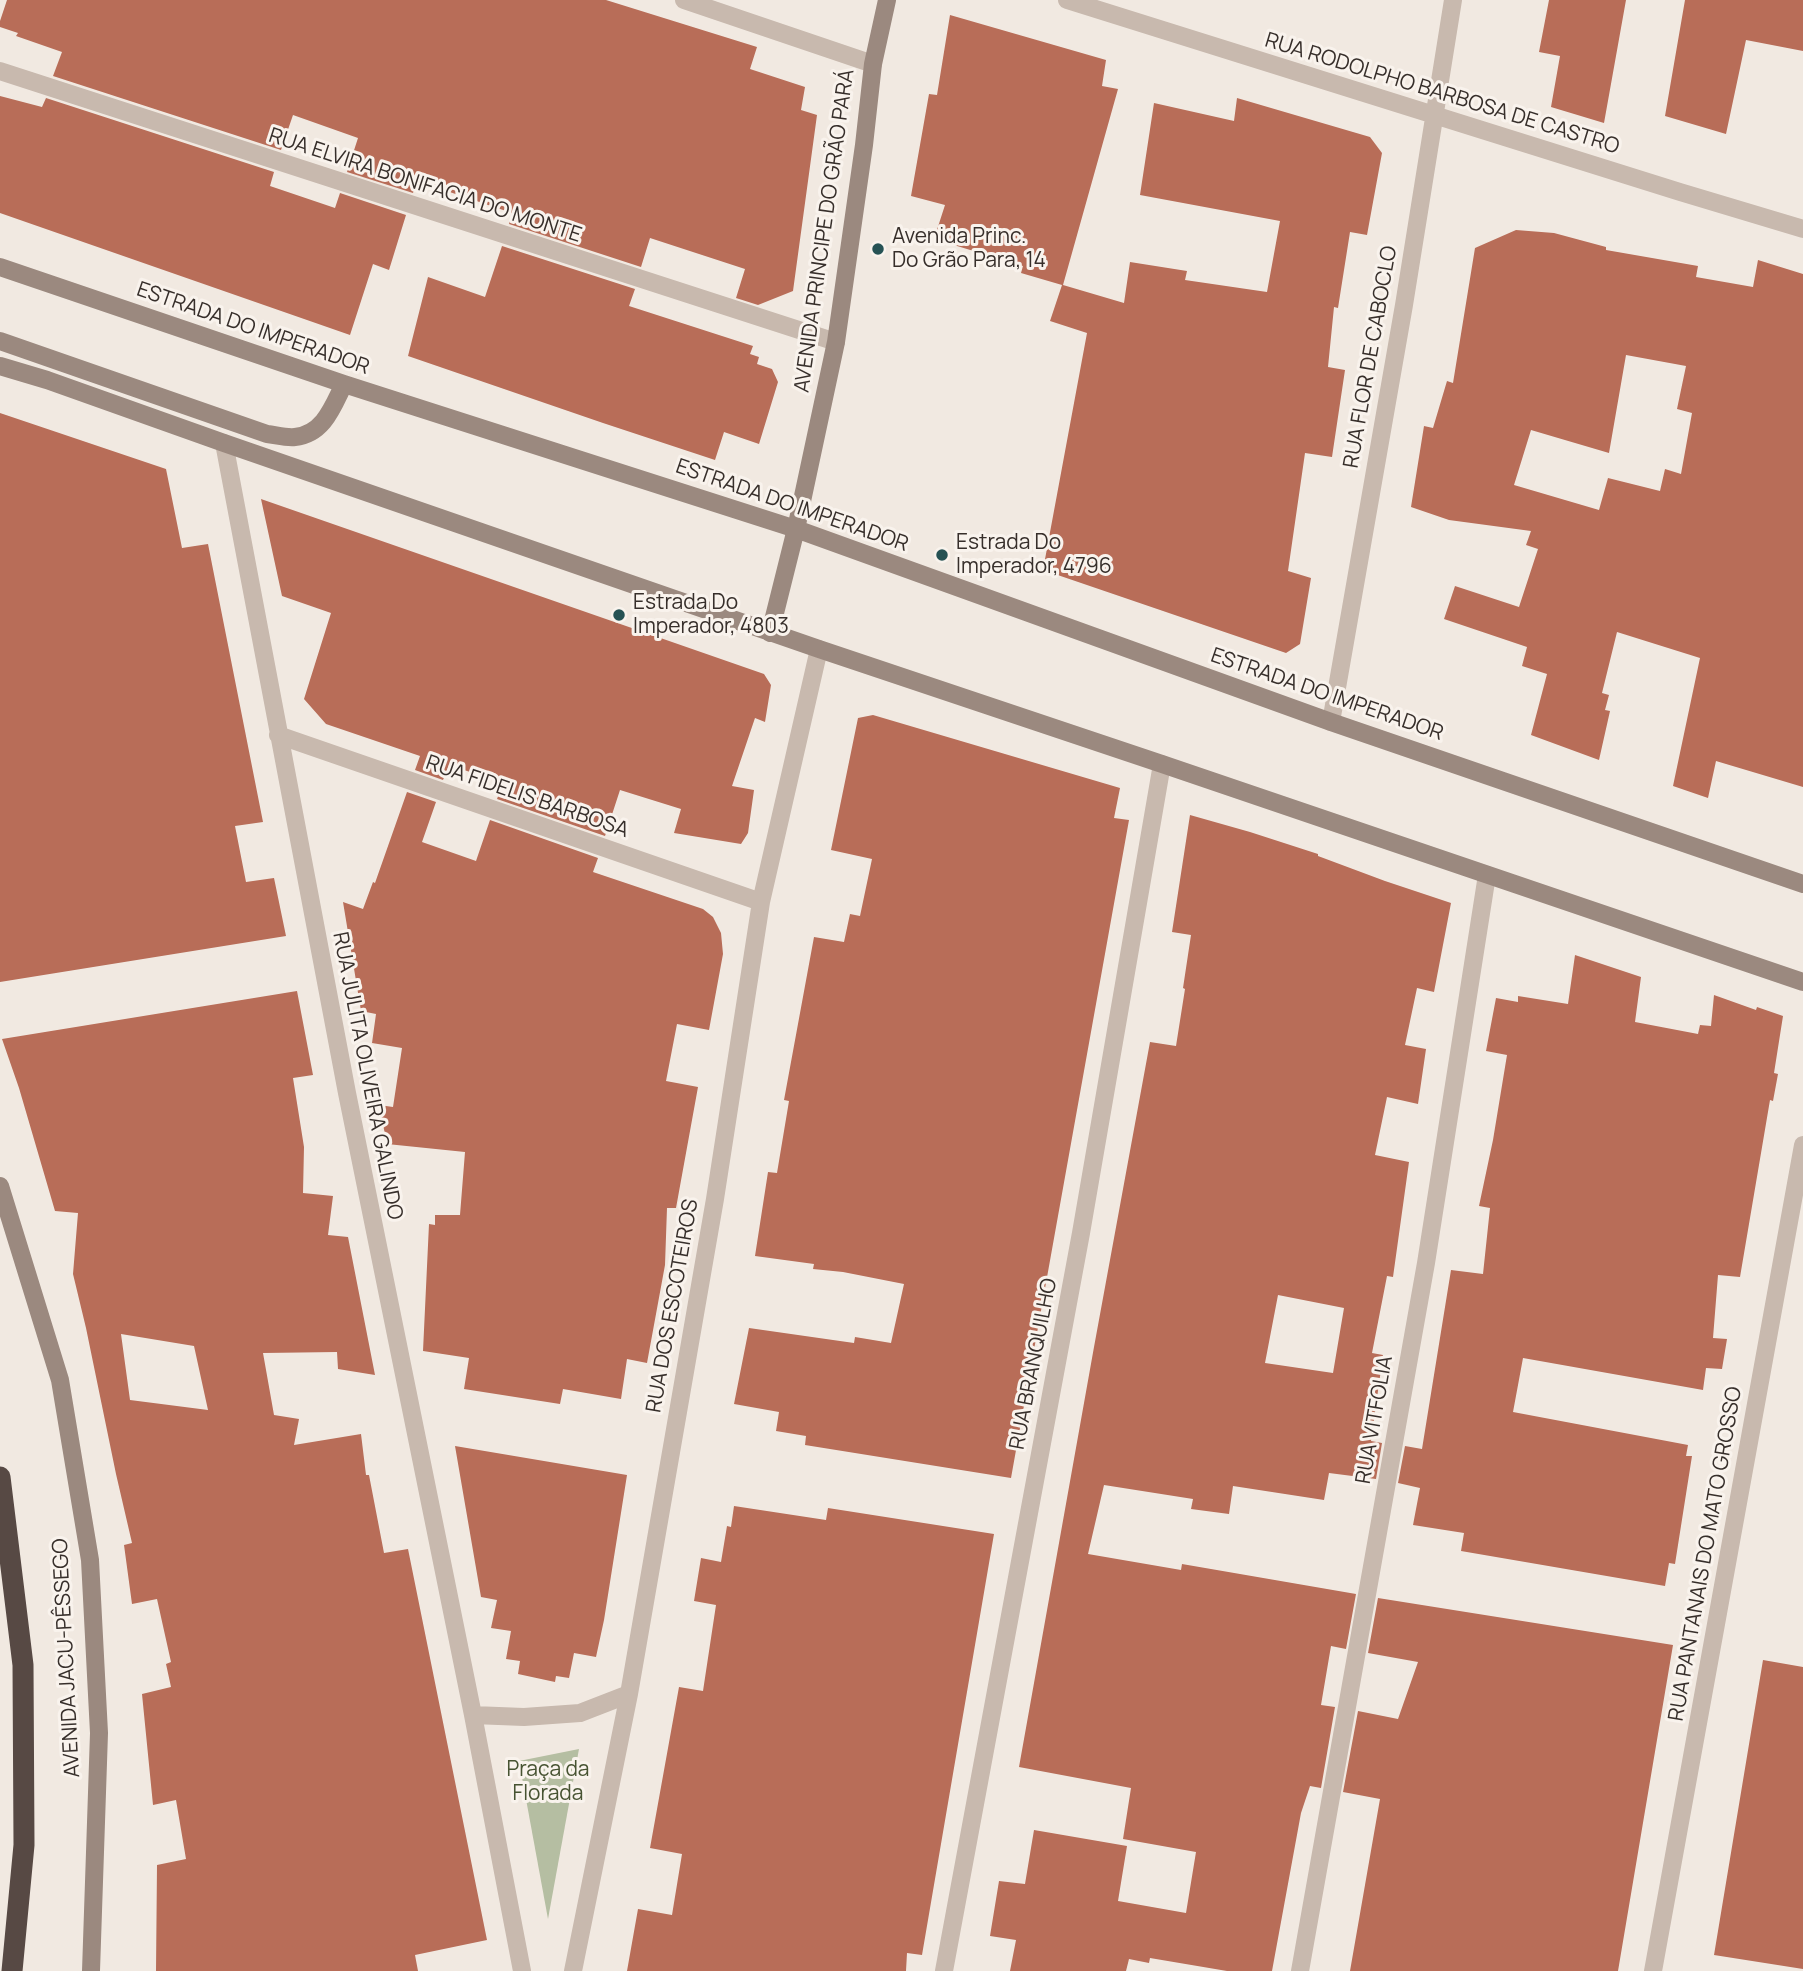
<!DOCTYPE html>
<meta charset="utf-8">
<style>
body{margin:0}
canvas{display:block;background:#f1e9e1}
</style>
<canvas width="1803" height="1971"></canvas>
<script>
const c = document.querySelector('canvas').getContext('2d');
c.lineJoin = 'round';
function fill(path, color) { c.fillStyle = color; c.fill(path, 'evenodd'); }
function trace(path, color, width, dash) { c.strokeStyle = color; c.lineWidth = width; c.lineCap = dash ? 'butt' : 'round'; c.setLineDash(dash || []); c.stroke(path); }
function write(font, color, halo, rows, align = 'center') {
  c.font = font + ' Manrope,sans-serif'; c.lineWidth = 6; c.setLineDash([]); c.textBaseline = 'middle'; c.strokeStyle = halo; c.fillStyle = color; for (const [text, x, y, turn = 0] of rows) {
    c.save(); c.translate(x, y); c.rotate((+turn || 0) * Math.PI / 180); c.textAlign = isNaN(turn) ? turn : align; if (halo) c.strokeText(text, 0, 0); c.fillText(text, 0, 0); c.restore();
  }
}
fill(new Path2D(`
 M 579,1749 L 548,1919 L 519,1761 Z`), '#b5bea2');
fill(new Path2D(`
 M 7,0 L 606,0 L 757,47 L 750,69 L 805,87 L 801,110 L 817,115 L 793,291 L 758,305 L 736,298 L 745,269 L 650,238 L 641,267 L 509,224 L 512,213 L 417,181 L 413,193 L 347,172 L 358,138 L 293,115 L 281,150 L 53,76 L 62,52 L 16,36 L 18,33 L 0,27 L 0,21 Z
 M 1549,0 L 1626,0 L 1604,123 L 1551,107 L 1560,56 L 1539,52 Z
 M 1685,0 L 1803,0 L 1803,51 L 1746,40 L 1726,134 L 1665,116 Z
 M 950,15 L 1106,60 L 1102,86 L 1118,89 L 1063,285 L 1124,303 L 1130,262 L 1187,271 L 1185,280 L 1267,292 L 1280,221 L 1140,195 L 1154,103 L 1234,121 L 1237,98 L 1370,137 L 1382,153 L 1367,235 L 1350,232 L 1338,308 L 1334,307 L 1328,367 L 1345,370 L 1332,457 L 1305,453 L 1288,571 L 1311,578 L 1300,644 L 1286,653 L 1043,570 L 1087,333 L 1050,321 L 1062,285 L 1021,273 L 1023,266 L 934,239 L 945,205 L 911,196 L 929,94 L 937,95 Z
 M 0,96 L 42,107 L 46,98 L 274,172 L 270,186 L 335,208 L 340,193 L 406,215 L 389,270 L 373,264 L 350,335 L 0,213 Z
 M 1516,230 L 1554,233 L 1606,247 L 1606,250 L 1698,266 L 1696,277 L 1753,287 L 1758,260 L 1803,274 L 1803,787 L 1716,761 L 1708,798 L 1673,786 L 1700,658 L 1617,632 L 1602,693 L 1609,695 L 1605,710 L 1610,711 L 1599,760 L 1531,735 L 1547,674 L 1522,666 L 1527,647 L 1444,619 L 1455,586 L 1519,607 L 1538,549 L 1526,545 L 1531,531 L 1449,520 L 1411,507 L 1424,426 L 1433,428 L 1447,381 L 1453,383 L 1475,248 ZM 1626,355 L 1686,366 L 1677,409 L 1692,413 L 1681,474 L 1665,469 L 1660,491 L 1608,478 L 1599,510 L 1514,485 L 1531,430 L 1609,453 Z
 M 502,246 L 635,289 L 629,306 L 753,346 L 750,354 L 759,357 L 757,364 L 772,369 L 778,382 L 759,444 L 724,432 L 715,460 L 603,423 L 408,356 L 428,277 L 485,297 Z
 M 0,413 L 166,469 L 182,548 L 208,544 L 263,822 L 235,826 L 246,882 L 274,878 L 286,936 L 0,982 Z
 M 261,499 L 764,674 L 771,685 L 765,722 L 755,718 L 732,786 L 754,790 L 748,833 L 741,844 L 674,833 L 681,809 L 620,790 L 605,836 L 497,799 L 503,783 L 449,765 L 443,780 L 415,770 L 420,756 L 326,724 L 304,699 L 331,613 L 282,596 Z
 M 873,715 L 1120,788 L 1114,818 L 1129,820 L 1011,1478 L 805,1445 L 806,1436 L 776,1431 L 779,1412 L 734,1404 L 749,1328 L 854,1343 L 855,1337 L 891,1343 L 904,1284 L 843,1272 L 813,1269 L 814,1264 L 755,1256 L 768,1172 L 777,1173 L 789,1101 L 784,1100 L 814,937 L 844,942 L 850,914 L 860,916 L 872,859 L 831,850 L 858,718 Z
 M 407,792 L 436,802 L 422,842 L 476,861 L 490,820 L 598,858 L 593,872 L 703,909 L 713,917 L 721,933 L 723,954 L 709,1030 L 677,1024 L 666,1081 L 698,1087 L 676,1208 L 667,1208 L 665,1265 L 647,1363 L 627,1359 L 621,1399 L 563,1389 L 560,1404 L 464,1389 L 469,1358 L 423,1351 L 429,1224 L 435,1225 L 435,1215 L 460,1215 L 465,1152 L 387,1144 L 379,1105 L 393,1107 L 402,1048 L 372,1043 L 376,1014 L 361,1011 L 343,902 L 363,909 L 373,882 L 375,883 Z
 M 1190,815 L 1250,832 L 1318,854 L 1318,856 L 1385,881 L 1451,903 L 1434,992 L 1417,988 L 1405,1045 L 1426,1049 L 1418,1104 L 1387,1097 L 1375,1155 L 1409,1162 L 1393,1277 L 1387,1276 L 1372,1353 L 1383,1355 L 1371,1441 L 1382,1443 L 1376,1479 L 1329,1473 L 1324,1500 L 1233,1486 L 1229,1514 L 1191,1509 L 1193,1499 L 1104,1485 L 1088,1554 L 1181,1570 L 1182,1564 L 1356,1594 L 1346,1649 L 1331,1646 L 1321,1705 L 1335,1707 L 1321,1788 L 1310,1786 L 1301,1813 L 1272,1971 L 1227,1971 L 1150,1958 L 1149,1963 L 1129,1959 L 1126,1971 L 1010,1971 L 1016,1940 L 990,1936 L 999,1881 L 1025,1884 L 1034,1830 L 1127,1846 L 1118,1901 L 1186,1913 L 1196,1852 L 1123,1839 L 1131,1788 L 1019,1767 L 1094,1347 L 1150,1042 L 1176,1046 L 1185,989 L 1183,988 L 1191,935 L 1172,932 ZM 1278,1295 L 1344,1308 L 1333,1373 L 1265,1363 Z
 M 1575,955 L 1641,977 L 1635,1022 L 1698,1034 L 1700,1025 L 1711,1026 L 1714,995 L 1756,1010 L 1757,1007 L 1783,1016 L 1774,1073 L 1778,1074 L 1773,1101 L 1770,1100 L 1740,1277 L 1718,1275 L 1713,1338 L 1727,1339 L 1722,1369 L 1706,1368 L 1703,1390 L 1523,1358 L 1513,1412 L 1688,1445 L 1686,1456 L 1692,1456 L 1675,1564 L 1669,1563 L 1665,1586 L 1461,1551 L 1464,1533 L 1413,1525 L 1420,1488 L 1398,1483 L 1405,1446 L 1422,1449 L 1451,1270 L 1483,1274 L 1490,1208 L 1479,1206 L 1493,1140 L 1507,1055 L 1486,1051 L 1496,998 L 1518,1002 L 1518,996 L 1568,1004 Z
 M 297,991 L 313,1075 L 293,1078 L 304,1147 L 303,1193 L 333,1196 L 328,1235 L 348,1237 L 375,1375 L 338,1369 L 337,1352 L 263,1353 L 274,1415 L 299,1419 L 294,1445 L 361,1434 L 366,1475 L 369,1475 L 384,1553 L 408,1549 L 487,1940 L 415,1955 L 418,1971 L 156,1971 L 157,1865 L 186,1859 L 176,1800 L 153,1805 L 142,1694 L 171,1687 L 166,1664 L 171,1662 L 157,1599 L 132,1604 L 124,1545 L 132,1543 L 116,1474 L 86,1328 L 73,1274 L 78,1213 L 55,1211 L 19,1088 L 2,1039 ZM 121,1334 L 194,1346 L 208,1410 L 130,1400 Z
 M 455,1446 L 627,1475 L 604,1620 L 596,1657 L 574,1653 L 569,1678 L 556,1676 L 555,1682 L 518,1674 L 520,1661 L 506,1659 L 511,1631 L 491,1628 L 497,1600 L 481,1597 Z
 M 734,1506 L 826,1520 L 828,1508 L 994,1534 L 922,1955 L 907,1953 L 906,1971 L 627,1971 L 638,1909 L 672,1915 L 682,1854 L 650,1848 L 679,1687 L 703,1691 L 716,1605 L 694,1601 L 701,1558 L 721,1562 L 727,1526 L 731,1527 Z
 M 1378,1598 L 1673,1645 L 1618,1971 L 1350,1971 L 1380,1799 L 1343,1792 L 1358,1711 L 1398,1719 L 1418,1662 L 1368,1653 Z
 M 1763,1660 L 1803,1667 L 1803,1969 L 1714,1955 Z`), '#b86d58');
trace(new Path2D(`
 M 684,0 L 873,64
 M 1067,0 L 1680,192 L 1803,229
 M 0,71 L 836,342
 M 224,443 L 347,1093 L 473,1715 L 522,1971
 M 1331,722 L 1404,305 L 1453,0
 M 278,735 L 761,902
 M 473,1715 L 524,1717 L 580,1713 L 629,1694
 M 573,1971 L 629,1694 L 715,1199 L 761,902 L 819,649
 M 944,1971 L 1081,1233 L 1162,764
 M 1300,1971 L 1426,1263 L 1487,875
 M 1653,1971 L 1803,1145`), '#c8b9ae', 18);
trace(new Path2D(`
 M 0,267 L 344,384 L 796,529 L 1331,722 L 1803,884
 M 0,341 L 267,434 C 276,435 286,438 295,437 C 324,434 333,406 344,384
 M 0,366 L 47,380 L 224,443 L 819,649 L 1162,764 L 1803,982
 M 770,633 L 796,529 L 836,342 L 864,145 L 873,64 L 887,0
 M 0,1186 L 60,1380 L 90,1560 L 99,1733 L 91,1971`), '#9b897f', 18);
trace(new Path2D(`
 M 0,1477 L 23,1665 L 24,1845 L 12,1971`), '#574944', 21);
for (const [x, y, r, color] of [
 [878,249,7,"#265254"],
 [942,555,7,"#265254"],
 [619,615,7,"#265254"]
]) { const dot = new Path2D(); dot.arc(x, y, r, 0, 2 * Math.PI); c.fillStyle = color; c.fill(dot); trace(dot, '#f9f3ed', 2.5); }
write('21px', '#372f2b', '#f9f3ed', [
 ["RUA RODOLPHO BARBOSA DE CASTRO",1442,94,17],
 ["RUA ELVIRA BONIFACIA DO MONTE",425,186,18],
 ["AVENIDA PRINCIPE DO GRÃO PARÁ",825,231,-82],
 ["ESTRADA DO IMPERADOR",253,329,19],
 ["RUA FLOR DE CABOCLO",1371,357,-80],
 ["ESTRADA DO IMPERADOR",792,506,19],
 ["ESTRADA DO IMPERADOR",1327,695,19],
 ["RUA FIDELIS BARBOSA",527,797,19],
 ["RUA JULITA OLIVEIRA GALINDO",367,1076,79],
 ["RUA DOS ESCOTEIROS",673,1306,-80],
 ["RUA BRANQUILHO",1034,1364,-79],
 ["RUA VITFOLIA",1375,1420,-80],
 ["RUA PANTANAIS DO MATO GROSSO",1706,1554,-80],
 ["AVENIDA JACU-PÊSSEGO",67,1658,-93]
]);
write('21px', '#372f2b', '#f9f3ed', [
 ["Avenida Princ.",892,237],
 ["Do Grão Para, 14",892,261],
 ["Estrada Do",956,543],
 ["Imperador, 4796",956,567],
 ["Estrada Do",633,603],
 ["Imperador, 4803",633,627]
], 'left');
write('21px', '#475332', '#f9f3ed', [
 ["Praça da",548,1770],
 ["Florada",548,1794]
]);
</script>
